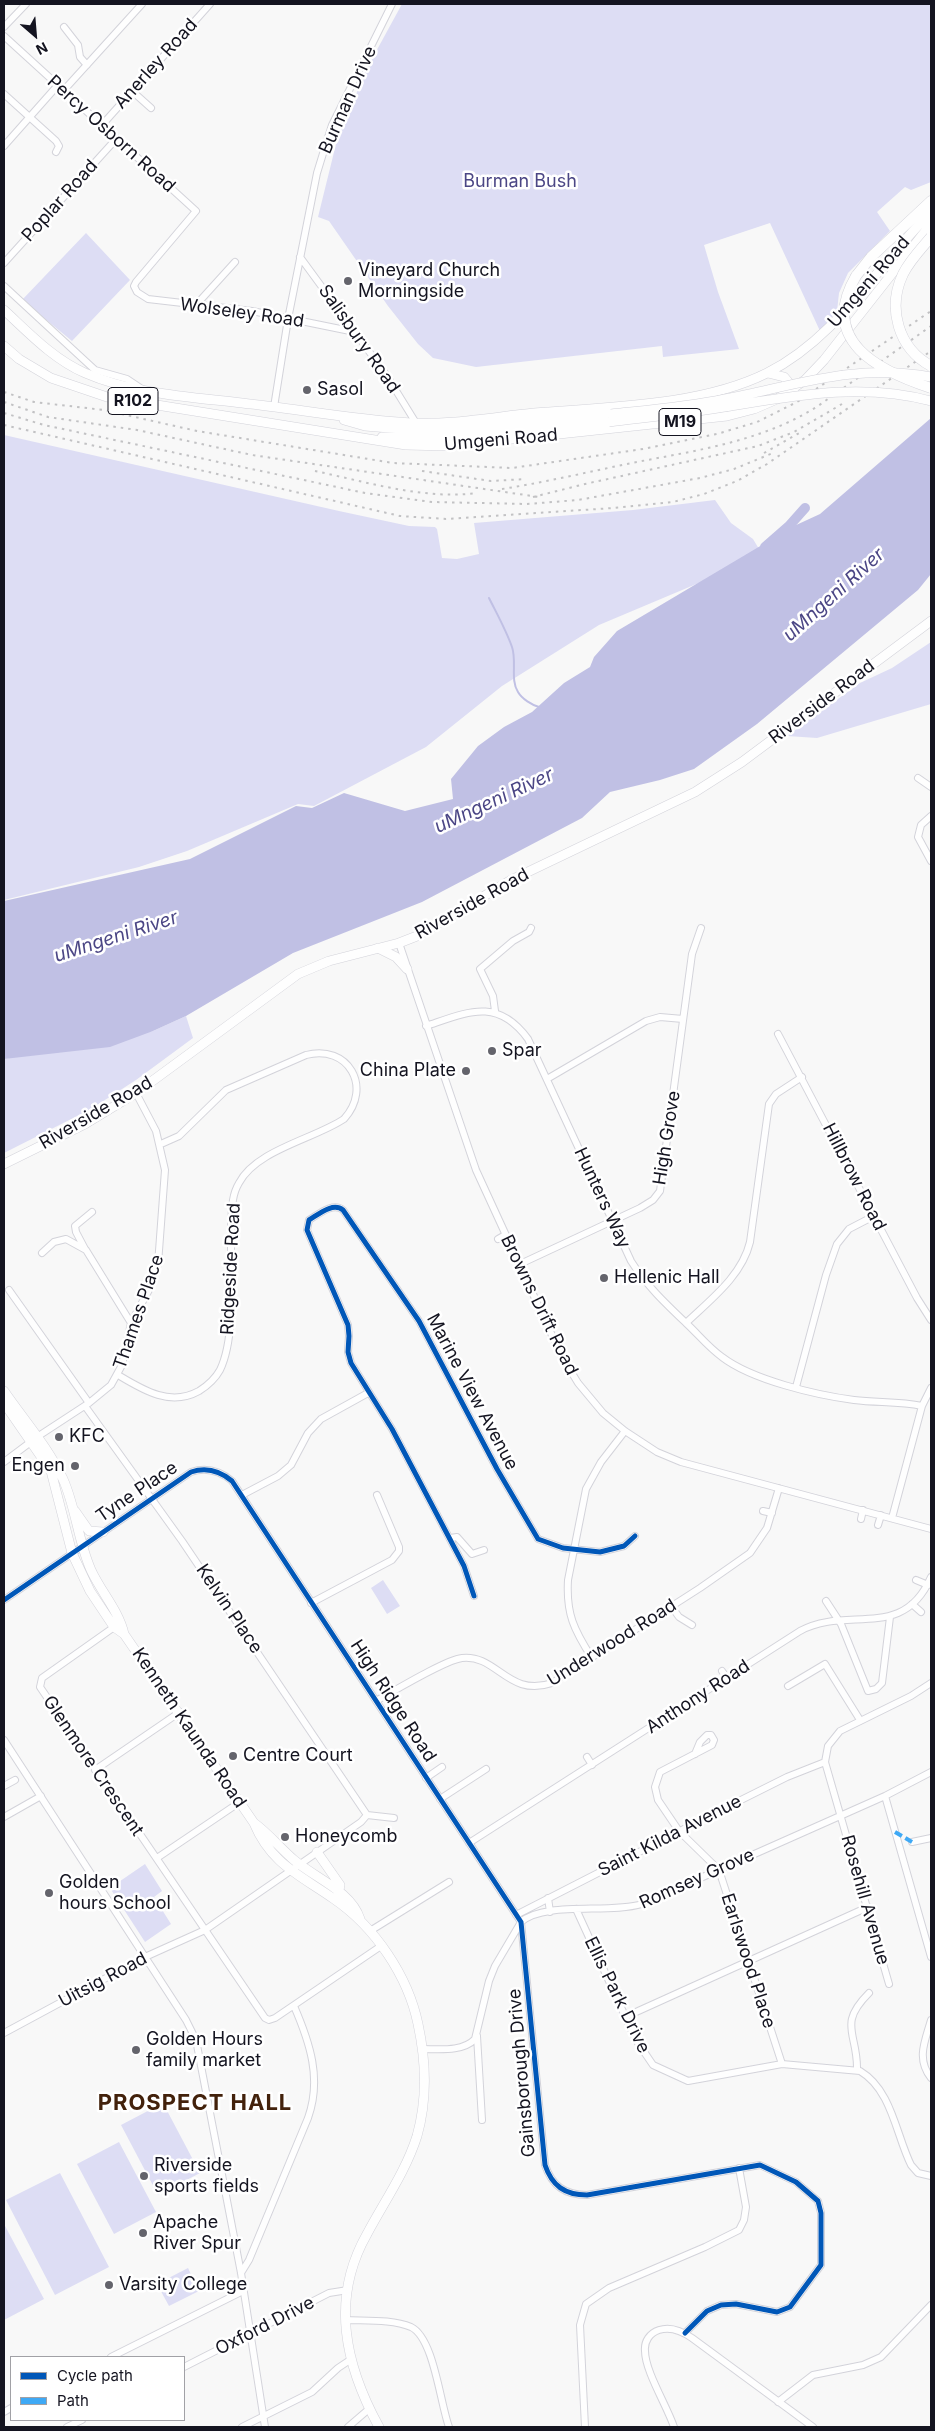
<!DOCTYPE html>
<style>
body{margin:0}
#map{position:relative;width:935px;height:2431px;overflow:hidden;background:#f8f8f8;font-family:Inter,sans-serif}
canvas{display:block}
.frame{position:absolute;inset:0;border:5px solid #141420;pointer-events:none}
.legend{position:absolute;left:10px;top:2356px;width:175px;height:65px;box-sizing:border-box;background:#fff;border:1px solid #a1a1a6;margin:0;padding:6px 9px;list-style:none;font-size:15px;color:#141420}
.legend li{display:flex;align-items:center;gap:10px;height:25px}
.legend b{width:25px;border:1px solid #a1a1a6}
.north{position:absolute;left:10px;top:10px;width:50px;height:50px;-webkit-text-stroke:4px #fff;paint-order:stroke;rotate:153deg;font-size:14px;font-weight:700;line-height:20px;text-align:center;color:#141420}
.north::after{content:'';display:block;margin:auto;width:18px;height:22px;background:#141420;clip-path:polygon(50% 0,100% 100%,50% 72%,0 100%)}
</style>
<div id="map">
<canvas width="935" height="2431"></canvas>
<div class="frame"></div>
<ul class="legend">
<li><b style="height:6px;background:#0057b8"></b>Cycle path</li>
<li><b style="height:6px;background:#3fa9f5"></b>Path</li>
</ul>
<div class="north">N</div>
</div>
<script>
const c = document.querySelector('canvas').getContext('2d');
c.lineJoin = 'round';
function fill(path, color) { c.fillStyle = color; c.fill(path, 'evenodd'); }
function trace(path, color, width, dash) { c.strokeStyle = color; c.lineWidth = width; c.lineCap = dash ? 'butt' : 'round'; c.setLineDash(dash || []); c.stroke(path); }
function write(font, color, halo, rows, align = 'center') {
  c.font = font + ' Inter,sans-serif'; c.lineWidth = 5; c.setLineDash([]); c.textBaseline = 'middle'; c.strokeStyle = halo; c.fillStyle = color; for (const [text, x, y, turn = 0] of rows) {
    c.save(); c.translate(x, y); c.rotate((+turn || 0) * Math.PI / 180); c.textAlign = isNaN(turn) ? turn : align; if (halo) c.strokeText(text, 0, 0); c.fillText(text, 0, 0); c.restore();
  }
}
fill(new Path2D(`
 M 402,4 L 931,4 L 931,182 L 911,190 L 905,187 L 877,212 L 890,231 L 848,273 L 839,293 L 837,311 L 820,331 L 770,223 L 704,245 L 718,292 L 739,349 L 663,357 L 662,346 L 476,367 L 433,358 L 418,344 L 388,306 L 329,221 L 318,217 L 337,140 L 367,68 Z
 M 86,233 L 130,280 L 72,341 L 22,300 Z
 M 4,435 L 339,511 L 409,526 L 435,527 L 437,529 L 442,558 L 457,559 L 479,554 L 474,523 L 633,510 L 715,500 L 731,523 L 753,539 L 759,549 L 732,569 L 599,625 L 502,686 L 426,747 L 314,806 L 298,804 L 187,851 L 139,867 L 4,900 Z
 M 931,642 L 931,704 L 817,738 L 787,736 L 860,683 L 892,668 Z
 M 186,1016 L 193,1038 L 136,1080 L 91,1109 L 4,1153 L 4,1059 L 153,1031 Z
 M 383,1580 L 400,1606 L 387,1614 L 371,1588 Z
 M 145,1864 L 162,1891 L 154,1897 L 171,1924 L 145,1942 L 110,1888 Z
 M 163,2103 L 200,2173 L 158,2195 L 121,2125 Z
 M 119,2142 L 156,2212 L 114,2234 L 77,2164 Z
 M 60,2173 L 109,2267 L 55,2295 L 6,2200 Z
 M 4,2224 L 44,2299 L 4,2320 Z
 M 188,2268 L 199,2291 L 169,2306 L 157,2284 Z`), '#ddddf4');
fill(new Path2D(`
 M 931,418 L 931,574 L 918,590 L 757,724 L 694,769 L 660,780 L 610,792 L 582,818 L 422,902 L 293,953 L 186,1016 L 153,1031 L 110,1047 L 4,1059 L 4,901 L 190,859 L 296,806 L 312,808 L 344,793 L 405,811 L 453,799 L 451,779 L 478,746 L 504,727 L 532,712 L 564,683 L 590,667 L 594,657 L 617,631 L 794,526 L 820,514 Z`), '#c0c0e4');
trace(new Path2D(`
 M 489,598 C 497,614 506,630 512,647 C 517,661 510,680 518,692 C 522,699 532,705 539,707`), '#c0c0e4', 2);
trace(new Path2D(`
 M 765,547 L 789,526 L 805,508`), '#c0c0e4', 10);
const minor = new Path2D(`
 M 4,27 L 26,4
 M 64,27 L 78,45 L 80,57 L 87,65
 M 4,36 L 196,211 L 136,282 L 134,286 L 137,292 L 148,299 L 252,311 L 355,332
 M 64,90 L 142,4
 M 132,91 L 151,108
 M 4,94 L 56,141 L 59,146 L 56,152
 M 102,125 L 210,4
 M 4,146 L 58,85
 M 300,257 L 387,376 L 416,423
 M 4,263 L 117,138
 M 4,286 L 95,370 L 127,379 L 142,389
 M 196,305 L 235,262
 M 274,407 L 288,319 L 317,173 L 325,147 L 332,125 L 392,4
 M 918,778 L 931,787
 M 931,816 L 921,825 L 918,837 L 931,861
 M 399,943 L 476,1170 L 561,1355 L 578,1383 L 603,1413 L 625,1431 L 657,1452 L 681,1462 L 931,1529
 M 495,1011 L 493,996 L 480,969 L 513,941 L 529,932 L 531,928
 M 426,1026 C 468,1012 497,997 528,1039 L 631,1261 C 646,1285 665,1303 686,1323 C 698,1334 708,1347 722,1357 C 752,1380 816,1395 854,1400 C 877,1403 899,1401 922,1406
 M 778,1034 L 917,1298 L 931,1320
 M 547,1079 L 646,1021 L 660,1017 L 683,1019
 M 498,1239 L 505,1235
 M 85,1249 L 76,1232 L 75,1226 L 92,1212
 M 42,1253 L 54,1242 L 66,1239 L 86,1250 L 131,1323
 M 518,1265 L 640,1208 L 653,1200 L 660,1191 L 692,954 L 701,928
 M 9,1290 L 89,1403
 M 686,1323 C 710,1300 742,1276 750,1242 L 769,1104 L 776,1094 L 802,1077
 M 118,1375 C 143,1390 170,1407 199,1391 C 207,1386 215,1379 220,1370 C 237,1335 230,1267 231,1227 C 232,1212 231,1196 239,1183 C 256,1150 314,1139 344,1119 C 373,1087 348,1044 306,1055 L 226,1090 L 179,1136 L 161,1144
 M 796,1387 L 826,1275 L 837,1244 L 849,1229 L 874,1216
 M 85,1406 L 182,1541 L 367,1815
 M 37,1437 L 89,1403 L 111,1385 L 122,1365 L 131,1323 L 150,1288 L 158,1264 L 165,1170 L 156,1131 L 136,1093
 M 4,1462 L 32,1441
 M 242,1495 L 278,1476 L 291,1465 L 308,1433 L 321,1419 L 368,1393
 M 763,1511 L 772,1513
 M 892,1518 L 922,1406 L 931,1388
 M 861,1519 L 863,1510
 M 878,1525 L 881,1515
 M 450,1538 L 457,1537 L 472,1554 L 484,1550
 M 916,1580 L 928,1585
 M 474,1596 L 464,1566 L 392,1429 L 351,1363 L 348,1352 L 349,1336 L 348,1325 L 307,1230 L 309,1220 C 319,1214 333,1202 343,1210 L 419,1321 L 497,1469 L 538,1539 L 563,1548 L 600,1552 L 624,1546 L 635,1536
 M 4,1600 L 191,1472 C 206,1467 220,1471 232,1481 L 521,1922 L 545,2165 C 552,2186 565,2195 587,2195 L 760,2165 L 796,2182 L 818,2201 L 821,2213 L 821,2265 L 790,2307 L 777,2312 L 736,2304 L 721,2305 L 707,2311 L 685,2333
 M 826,1601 L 841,1624 L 868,1691 L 876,1689 L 882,1683 L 890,1617
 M 311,1603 L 392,1560 L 399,1551 L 399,1547 L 377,1495
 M 912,1604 L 921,1612
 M 671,1606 L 679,1617 L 692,1625
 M 117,1625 L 42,1678 L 40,1687 L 265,2018 L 269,2020 L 275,2018 L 381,1946
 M 592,1658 C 574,1630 566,1614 568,1580 L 586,1489 L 601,1462 L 625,1431
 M 722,1671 L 727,1678
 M 788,1686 L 825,1664 L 860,1720
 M 376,1701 C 394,1691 445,1660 462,1658 C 497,1654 508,1698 552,1683 L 700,1588 L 750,1553 L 767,1528 L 779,1488
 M 4,1740 L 186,2020 L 196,2040 L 241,2273 L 265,2427
 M 695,1754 L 700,1742 L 707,1735 L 711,1735 L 714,1740 L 712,1745 L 660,1772 L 655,1787 L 658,1800 L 679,1831 L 719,1870 L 782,2064
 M 587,1757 L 592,1765
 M 95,1770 L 180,1712
 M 426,1778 L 442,1767
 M 4,1786 L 15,1780
 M 885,1796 L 931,1957
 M 440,1799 L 486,1769
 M 367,1815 L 394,1818
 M 4,1817 L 41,1796
 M 912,1842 L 931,1838
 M 469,1843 L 800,1631 C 847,1605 903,1642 931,1577
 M 157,1858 L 240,1802
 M 548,1898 L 550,1912
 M 576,1909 L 636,2040 L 653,2065 L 688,2081 L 782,2064 L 860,2071 C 892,2090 896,2135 911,2165 L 918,2173 L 931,2176
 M 516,1915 L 721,1810 L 787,1777 L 825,1762
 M 370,1931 L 449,1882
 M 889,1984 L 825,1762 L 828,1746 L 840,1731 L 911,1696 L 931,1683
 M 625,2017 L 868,1907
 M 931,2020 C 925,2041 916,2059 931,2078
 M 4,2033 L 145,1957 L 205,1930 L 361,1822 L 367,1815
 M 477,2036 L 482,2120
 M 422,2049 C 439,2049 463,2052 475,2039 L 489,1981 L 495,1966 L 521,1922 C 545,1901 609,1914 642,1904 L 885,1796 L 931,1772
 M 857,2070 C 858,2033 837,2025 869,1993
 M 241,2273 L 249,2260 L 308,2118 C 322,2079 310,2043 294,2006
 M 345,2320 C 366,2321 392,2319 411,2327 C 434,2338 440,2403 449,2427
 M 111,2357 L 243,2291
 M 184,2367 L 329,2293 L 348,2290
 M 778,2402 L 813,2375 L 863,2365 L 881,2357 L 931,2305
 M 4,2412 L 11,2408
 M 67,2427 L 82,2420
 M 242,2427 L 312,2392 L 338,2368 L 350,2360
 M 348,2427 L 369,2409
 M 585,2427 L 580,2325 L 586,2304 L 609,2288 L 705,2247 L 739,2230 L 744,2220 L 746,2207 L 739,2168
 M 674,2427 C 667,2406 645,2371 645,2351 C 644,2341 650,2333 659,2330 C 671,2326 682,2331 692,2338 L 813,2427`);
const major = new Path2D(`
 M 4,310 C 29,333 53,359 85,373 C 133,394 190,397 242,403 C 298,409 354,420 411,423 C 451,425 494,417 534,413 C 608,407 701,406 767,373 C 837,338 877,266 931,212
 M 4,346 L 19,359 L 51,378 L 107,397 L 406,445 L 447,446 L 727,416 L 754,409 L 777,399 L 805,380 L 824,360 L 931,224
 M 768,373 L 784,377 L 794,389
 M 344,420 L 365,426 L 426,431 L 611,414
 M 382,437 L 432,439 L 609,422
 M 378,948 L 396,957 L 407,969
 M 4,1164 L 85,1124 L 136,1093 L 298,974 L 329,961 L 399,943 L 417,936 L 511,880 L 695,792 L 742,762 L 931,621
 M 4,1391 C 24,1420 48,1447 63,1479 C 76,1508 78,1541 91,1570 C 101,1592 119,1611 124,1634 L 254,1823 C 271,1864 300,1875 334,1899 C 375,1927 408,1976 418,2024 C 426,2061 427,2101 417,2136 C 406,2171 384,2202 367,2234 C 330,2299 345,2365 379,2427
 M 4,1403 L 51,1471 L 72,1553 L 90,1591 L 114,1627 L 124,1634
 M 75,1511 L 89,1531 L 103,1532
 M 254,1823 C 269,1834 280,1848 294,1860 C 315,1878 351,1891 360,1919
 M 317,1852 L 340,1885 L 338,1895`);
const highway = new Path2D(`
 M 856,276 L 871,257 L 931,201`);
trace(minor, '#d3d3da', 8);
trace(major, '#d3d3da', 10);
trace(highway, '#d3d3da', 11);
trace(minor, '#fefefe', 6);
trace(major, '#fefefe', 9);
trace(highway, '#fefefe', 10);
trace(new Path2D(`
 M 4,392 L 34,402 L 104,410 L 197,431 L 393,463 L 512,468 L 643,449 L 717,434 L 757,422 L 797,402 L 931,311
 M 4,402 L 48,417 L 137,430 L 252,455 L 539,497
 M 4,413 L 44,425 L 365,493 L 432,502 L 527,504 L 578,500 L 700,478 L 734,469 L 773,453
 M 4,425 L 400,516 L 446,519 L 613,508 L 673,502 L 704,494 L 737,481 L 767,464 L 931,351
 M 764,453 L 801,432
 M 315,471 C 367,482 424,500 477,493
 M 422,471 L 491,481 L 526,479
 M 502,489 C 547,482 592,471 637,462 C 699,450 763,441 818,406 L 931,326
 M 533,497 L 585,484 L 758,446 L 794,432 L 842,404`), '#c2c2c4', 2, [2.5, 5]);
const majorBridge = new Path2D(`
 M 611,414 C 649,410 687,407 725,399 C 798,385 855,363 931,377
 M 609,422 C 650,417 690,413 731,406 C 799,395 863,383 931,401`);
const highwayBridge = new Path2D(`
 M 931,237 C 921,249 910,260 903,274 C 887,308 898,348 931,366
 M 856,276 C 818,341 879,371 931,388`);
trace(majorBridge, '#d3d3da', 10, []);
trace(highwayBridge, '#d3d3da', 11, []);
trace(majorBridge, '#fefefe', 9);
trace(highwayBridge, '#fefefe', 10);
trace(new Path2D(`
 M 895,1832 L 912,1842`), '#3fa9f5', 4, [8, 4]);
trace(new Path2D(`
 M 474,1596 L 464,1566 L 392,1429 L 351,1363 L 348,1352 L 349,1336 L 348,1325 L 307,1230 L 309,1220 C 319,1214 333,1202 343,1210 L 419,1321 L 497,1469 L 538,1539 L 563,1548 L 600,1552 L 624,1546 L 635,1536
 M 4,1600 L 191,1472 C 206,1467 220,1471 232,1481 L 521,1922 L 545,2165 C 552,2186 565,2195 587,2195 L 760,2165 L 796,2182 L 818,2201 L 821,2213 L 821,2265 L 790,2307 L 777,2312 L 736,2304 L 721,2305 L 707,2311 L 685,2333`), '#0057b8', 5);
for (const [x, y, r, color] of [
 [348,281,5,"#64646c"],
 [307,390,5,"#64646c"],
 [492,1051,5,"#64646c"],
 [466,1071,5,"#64646c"],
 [604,1278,5,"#64646c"],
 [59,1437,5,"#64646c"],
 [75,1466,5,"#64646c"],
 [233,1756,5,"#64646c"],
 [285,1837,5,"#64646c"],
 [49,1893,5,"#64646c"],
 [136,2050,5,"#64646c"],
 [144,2176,5,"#64646c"],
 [143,2233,5,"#64646c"],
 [109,2285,5,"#64646c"]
]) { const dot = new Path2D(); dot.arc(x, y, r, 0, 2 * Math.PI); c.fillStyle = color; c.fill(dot); trace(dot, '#fff', 2); }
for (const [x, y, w] of [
 [133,401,50],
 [680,422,42]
]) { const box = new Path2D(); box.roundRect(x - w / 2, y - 13.5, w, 27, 4); c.fillStyle = '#fff'; c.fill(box); trace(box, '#141420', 1); }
write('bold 16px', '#141420', null, [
 ["R102",133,401],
 ["M19",680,422]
]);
write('18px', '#141420', '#fff', [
 ["Anerley Road",156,64,-48],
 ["Burman Drive",348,100,-66],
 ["Percy Osborn Road",111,134,42],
 ["Poplar Road",60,201,-48],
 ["Umgeni Road",869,282,-49],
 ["Wolseley Road",242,313,8],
 ["Salisbury Road",359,339,55],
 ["Umgeni Road",501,440,-5],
 ["Riverside Road",822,702,-37],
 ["Riverside Road",472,904,-29],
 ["Riverside Road",96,1113,-30],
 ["High Grove",667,1138,-81],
 ["Hillbrow Road",854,1177,63],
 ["Hunters Way",602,1198,65],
 ["Ridgeside Road",231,1269,-87],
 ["Browns Drift Road",539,1305,64],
 ["Thames Place",139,1312,-71],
 ["Marine View Avenue",472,1392,62],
 ["Tyne Place",137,1492,-34],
 ["Kelvin Place",229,1609,56],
 ["Underwood Road",612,1643,-32],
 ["Anthony Road",698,1697,-33],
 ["High Ridge Road",393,1701,57],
 ["Kenneth Kaunda Road",189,1728,56],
 ["Glenmore Crescent",93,1766,56],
 ["Saint Kilda Avenue",670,1836,-27],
 ["Romsey Grove",697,1879,-24],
 ["Rosehill Avenue",865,1900,74],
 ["Earlswood Place",748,1961,72],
 ["Uitsig Road",103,1980,-28],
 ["Ellis Park Drive",617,1995,64],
 ["Gainsborough Drive",522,2073,-95],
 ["Oxford Drive",265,2326,-27]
]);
write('18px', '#4b4685', '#fff', [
 ["Burman Bush",520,182]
]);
write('18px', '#141420', '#fff', [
 ["Vineyard Church",358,271],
 ["Morningside",358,292],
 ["Sasol",317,390],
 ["Spar",502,1051],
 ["China Plate",456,1071,"right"],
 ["Hellenic Hall",614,1278],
 ["KFC",69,1437],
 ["Engen",65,1466,"right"],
 ["Centre Court",243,1756],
 ["Honeycomb",295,1837],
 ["Golden",59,1883],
 ["hours School",59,1904],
 ["Golden Hours",146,2040],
 ["family market",146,2061],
 ["Riverside",154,2166],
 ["sports fields",154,2187],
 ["Apache",153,2223],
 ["River Spur",153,2244],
 ["Varsity College",119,2285]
], 'left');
write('italic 19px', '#4b4685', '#fff', [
 ["uMngeni River",834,595,-42],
 ["uMngeni River",494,801,-25],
 ["uMngeni River",116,937,-18]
]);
c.letterSpacing = '1px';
write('bold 22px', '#43220c', '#fff', [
 ["PROSPECT HALL",195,2103]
]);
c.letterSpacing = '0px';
</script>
